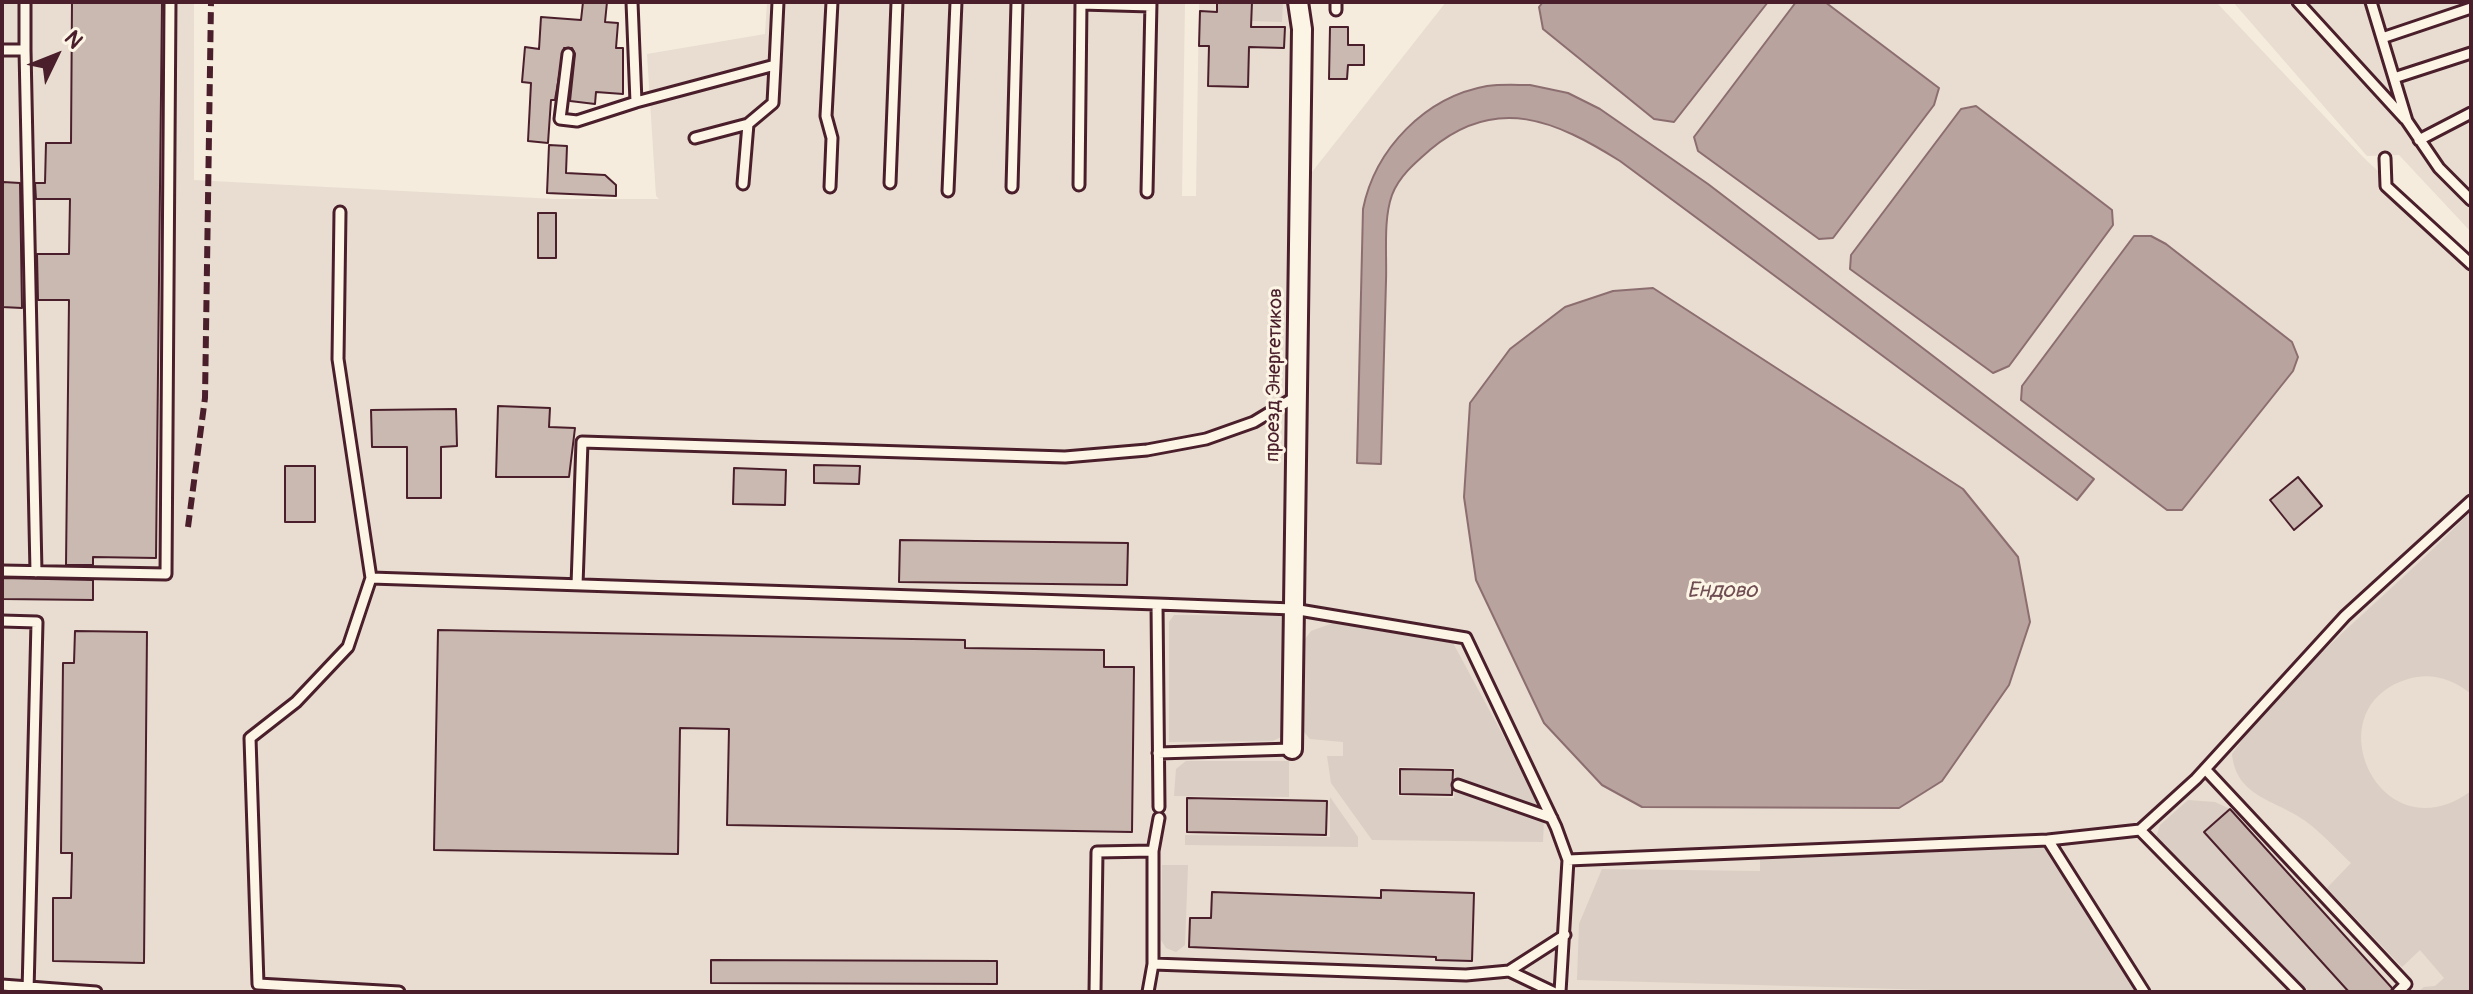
<!DOCTYPE html>
<meta charset="utf-8">
<style>
body{margin:0}
#map{position:relative;width:2473px;height:994px;overflow:hidden;background:#f5ecde;font-family:Pangolin,sans-serif}
canvas{display:block}
.frame{position:absolute;inset:0;border:4px solid #4a1f2b;pointer-events:none}
.north{position:absolute;left:16px;top:16px;width:80px;height:80px;-webkit-text-stroke:6px #fcf5e5;paint-order:stroke;rotate:47deg;font-size:22px;font-weight:700;line-height:32px;text-align:center;color:#4a1f2b}
.north::after{content:'';display:block;margin:auto;width:28px;height:36px;background:#4a1f2b;clip-path:polygon(50% 0,100% 100%,50% 72%,0 100%)}
</style>
<div id="map">
<canvas width="2473" height="994"></canvas>
<div class="frame"></div>
<div class="north">N</div>
</div>
<script>
const c = document.querySelector('canvas').getContext('2d');
c.lineJoin = 'round';
function fill(path, color) { c.fillStyle = color; c.fill(path, 'evenodd'); }
function trace(path, color, width, dash) { c.strokeStyle = color; c.lineWidth = width; c.lineCap = dash ? 'butt' : 'round'; c.setLineDash(dash || []); c.stroke(path); }
function write(font, color, halo, rows, align = 'center') {
  c.font = font + ' Pangolin,sans-serif'; c.lineWidth = 6; c.setLineDash([]); c.textBaseline = 'middle'; c.strokeStyle = halo; c.fillStyle = color; for (const [text, x, y, turn = 0] of rows) {
    c.save(); c.translate(x, y); c.rotate((+turn || 0) * Math.PI / 180); c.textAlign = isNaN(turn) ? turn : align; if (halo) c.strokeText(text, 0, 0); c.fillText(text, 0, 0); c.restore();
  }
}
fill(new Path2D(`
 M 2,2 L 194,2 L 194,180 L 555,199 L 659,199 L 656,196 L 647,54 L 765,34 L 767,2 L 1185,2 L 1182,196 L 1196,196 L 1199,2 L 1311,2 L 1312,172 L 1446,2 L 2216,2 L 2363,157 L 2471,258 L 2471,992 L 2,992 Z
 M 2233,2 L 2471,2 L 2471,232 L 2399,155 L 2367,156 Z`), '#e8ddd0');
fill(new Path2D(`
 M 1253,2 L 1283,2 L 1282,22 L 1252,21 Z
 M 2471,511 L 2471,694 C 2453,679 2431,672 2408,679 C 2311,708 2381,858 2471,791 L 2471,992 L 2418,992 L 2424,987 L 2435,986 L 2444,978 L 2420,950 L 2402,967 L 2327,888 L 2351,863 C 2336,849 2321,832 2304,820 C 2276,800 2236,797 2232,754 C 2298,662 2393,593 2471,511 Z
 M 1174,615 L 1282,616 L 1281,737 L 1273,741 L 1169,742 L 1169,622 Z
 M 1333,623 L 1453,643 L 1544,811 L 1455,780 L 1454,768 L 1398,767 L 1398,796 L 1454,798 L 1455,787 L 1544,819 L 1543,842 L 1372,840 L 1331,783 L 1327,756 L 1343,756 L 1343,742 L 1310,739 L 1304,732 L 1305,639 L 1311,631 Z
 M 1186,761 L 1289,761 L 1289,797 L 1174,796 L 1176,769 Z
 M 1330,797 L 1358,837 L 1358,847 L 1185,845 L 1185,835 L 1330,837 Z
 M 2188,800 L 2215,802 L 2230,809 L 2204,833 L 2349,992 L 2309,992 L 2156,838 L 2160,825 Z
 M 2046,847 L 2139,992 L 2006,992 L 1577,980 L 1579,924 L 1602,869 L 1760,871 L 1760,858 Z
 M 1162,865 L 1188,865 L 1185,945 L 1176,952 L 1166,948 L 1161,940 Z`), '#dbcec4');
const water = new Path2D(`
 M 1543,2 L 1768,2 L 1674,122 L 1654,119 L 1543,29 L 1539,7 Z
 M 1796,2 L 1825,2 L 1939,88 L 1934,105 L 1833,238 L 1819,239 L 1698,151 L 1694,137 Z
 M 1530,85 L 1568,93 L 1600,109 L 1708,184 L 2094,479 L 2077,500 L 1620,161 C 1556,121 1497,94 1431,149 C 1416,162 1399,176 1392,195 C 1383,220 1387,255 1386,281 C 1384,342 1383,403 1381,464 L 1357,463 L 1363,209 C 1375,149 1425,97 1487,86 C 1501,84 1516,85 1530,85 Z
 M 1976,106 L 2112,210 L 2113,225 L 2009,366 L 1993,373 L 1850,269 L 1851,255 L 1961,109 Z
 M 2134,236 L 2151,236 L 2166,244 L 2292,342 L 2298,357 L 2293,371 L 2182,510 L 2167,510 L 2021,400 L 2022,386 Z
 M 1653,288 L 1963,489 L 2018,557 L 2030,622 L 2009,685 L 1942,781 L 1899,808 L 1642,807 L 1602,785 L 1544,723 L 1476,580 L 1464,497 L 1470,403 L 1510,349 L 1565,307 L 1613,291 Z`);
fill(water, '#b8a39e');
trace(water, '#8c6e70', 2);
const building = new Path2D(`
 M 72,2 L 162,2 L 156,558 L 93,557 L 93,565 L 66,565 L 69,300 L 38,300 L 37,254 L 69,254 L 70,199 L 36,199 L 35,183 L 45,183 L 46,143 L 71,143 Z
 M 583,2 L 607,2 L 605,22 L 618,23 L 616,48 L 623,48 L 623,94 L 596,92 L 595,104 L 570,101 L 575,54 L 572,48 L 564,48 L 555,100 L 551,100 L 548,143 L 528,141 L 531,83 L 522,82 L 525,47 L 539,49 L 541,17 L 581,20 Z
 M 1217,2 L 1252,2 L 1251,27 L 1285,27 L 1284,48 L 1249,47 L 1248,87 L 1208,86 L 1209,46 L 1199,46 L 1200,11 L 1217,12 Z
 M 1330,27 L 1348,27 L 1348,45 L 1364,45 L 1364,65 L 1348,65 L 1347,79 L 1329,79 Z
 M 549,145 L 567,146 L 566,173 L 605,175 L 616,185 L 616,196 L 547,193 Z
 M 3,182 L 20,183 L 22,308 L 2,307 Z
 M 538,213 L 556,213 L 556,258 L 538,258 Z
 M 498,406 L 550,408 L 549,427 L 575,428 L 569,477 L 496,477 Z
 M 456,409 L 457,446 L 441,447 L 441,498 L 407,498 L 407,447 L 372,447 L 371,410 Z
 M 814,465 L 860,466 L 859,484 L 814,483 Z
 M 285,466 L 315,466 L 315,522 L 285,522 Z
 M 734,468 L 786,470 L 785,505 L 733,504 Z
 M 2298,477 L 2322,506 L 2294,530 L 2270,500 Z
 M 900,540 L 1128,543 L 1127,585 L 899,582 Z
 M 2,578 L 93,580 L 93,600 L 2,599 Z
 M 438,630 L 965,640 L 965,648 L 1104,650 L 1104,667 L 1134,667 L 1132,832 L 727,825 L 729,729 L 680,728 L 678,854 L 434,850 Z
 M 75,631 L 147,632 L 144,963 L 53,961 L 53,898 L 71,898 L 72,853 L 61,853 L 63,663 L 74,663 Z
 M 1400,769 L 1453,770 L 1452,795 L 1400,794 Z
 M 1187,798 L 1327,801 L 1326,835 L 1187,832 Z
 M 2230,809 L 2392,988 L 2391,992 L 2349,992 L 2204,832 Z
 M 1381,890 L 1474,893 L 1472,961 L 1436,960 L 1436,957 L 1189,947 L 1190,918 L 1211,918 L 1212,892 L 1381,898 Z
 M 711,960 L 997,961 L 997,984 L 711,983 Z`);
fill(building, '#cab9b1');
trace(building, '#4a1f2b', 2);
const service = new Path2D(`
 M 1336,2 L 1336,10
 M 2298,2 L 2405,119
 M 2371,2 L 2407,121 L 2439,168 L 2471,200
 M 1081,4 L 1151,6
 M 2382,38 L 2471,8
 M 2,50 L 25,50 L 25,2
 M 25,50 L 36,572
 M 568,54 L 560,119 L 577,121 L 636,102 L 632,2
 M 2394,78 L 2471,53
 M 636,102 L 775,65 L 778,2
 M 695,138 L 748,124 L 773,103 L 775,65
 M 2419,140 L 2471,113
 M 2385,158 L 2386,186 L 2471,264
 M 890,183 L 897,2
 M 743,184 L 748,124
 M 1079,185 L 1081,2
 M 830,187 L 832,138 L 826,116 L 832,2
 M 1012,187 L 1017,2
 M 948,191 L 956,2
 M 1147,192 L 1151,2
 M 340,212 L 338,359 L 371,578 L 348,647 L 296,702 L 250,738 L 258,984 L 399,992
 M 2,571 L 166,574 L 170,2
 M 371,578 L 1157,604
 M 577,585 L 582,442 L 1065,457 L 1147,450 L 1206,439 L 1254,422 L 1297,396
 M 2,621 L 37,622 L 28,992
 M 1158,753 L 1292,749
 M 2205,769 L 2406,984 L 2398,992
 M 1458,785 L 1552,818
 M 1159,807 L 1157,604 L 1293,609 L 1466,638 L 1556,827 L 1568,860 L 1560,992
 M 2140,830 L 2196,779 L 2345,616 L 2471,501
 M 2048,840 L 2140,830 L 2299,992
 M 1153,851 L 1153,964 L 1466,975 L 1509,971
 M 1568,860 L 2048,840 L 2144,992
 M 2,985 L 96,992
 M 1095,992 L 1097,852 L 1153,851 L 1159,818
 M 1148,992 L 1153,964
 M 1553,992 L 1509,971 L 1565,935`);
const minor = new Path2D(`
 M 1292,749 L 1302,29 L 1298,2`);
trace(service, '#4a1f2b', 15);
trace(minor, '#4a1f2b', 24);
trace(service, '#fcf5e5', 9);
trace(minor, '#fcf5e5', 18);
trace(new Path2D(`
 M 188,527 L 205,398 L 211,2`), '#4a1f2b', 6, [12, 6]);
write('20px', '#4a1f2b', '#fcf5e5', [
 ["проезд Энергетиков",1275,375,-89]
]);
write('italic 22px', '#704d53', '#fcf5e5', [
 ["Ендово",1722,591]
]);
</script>
